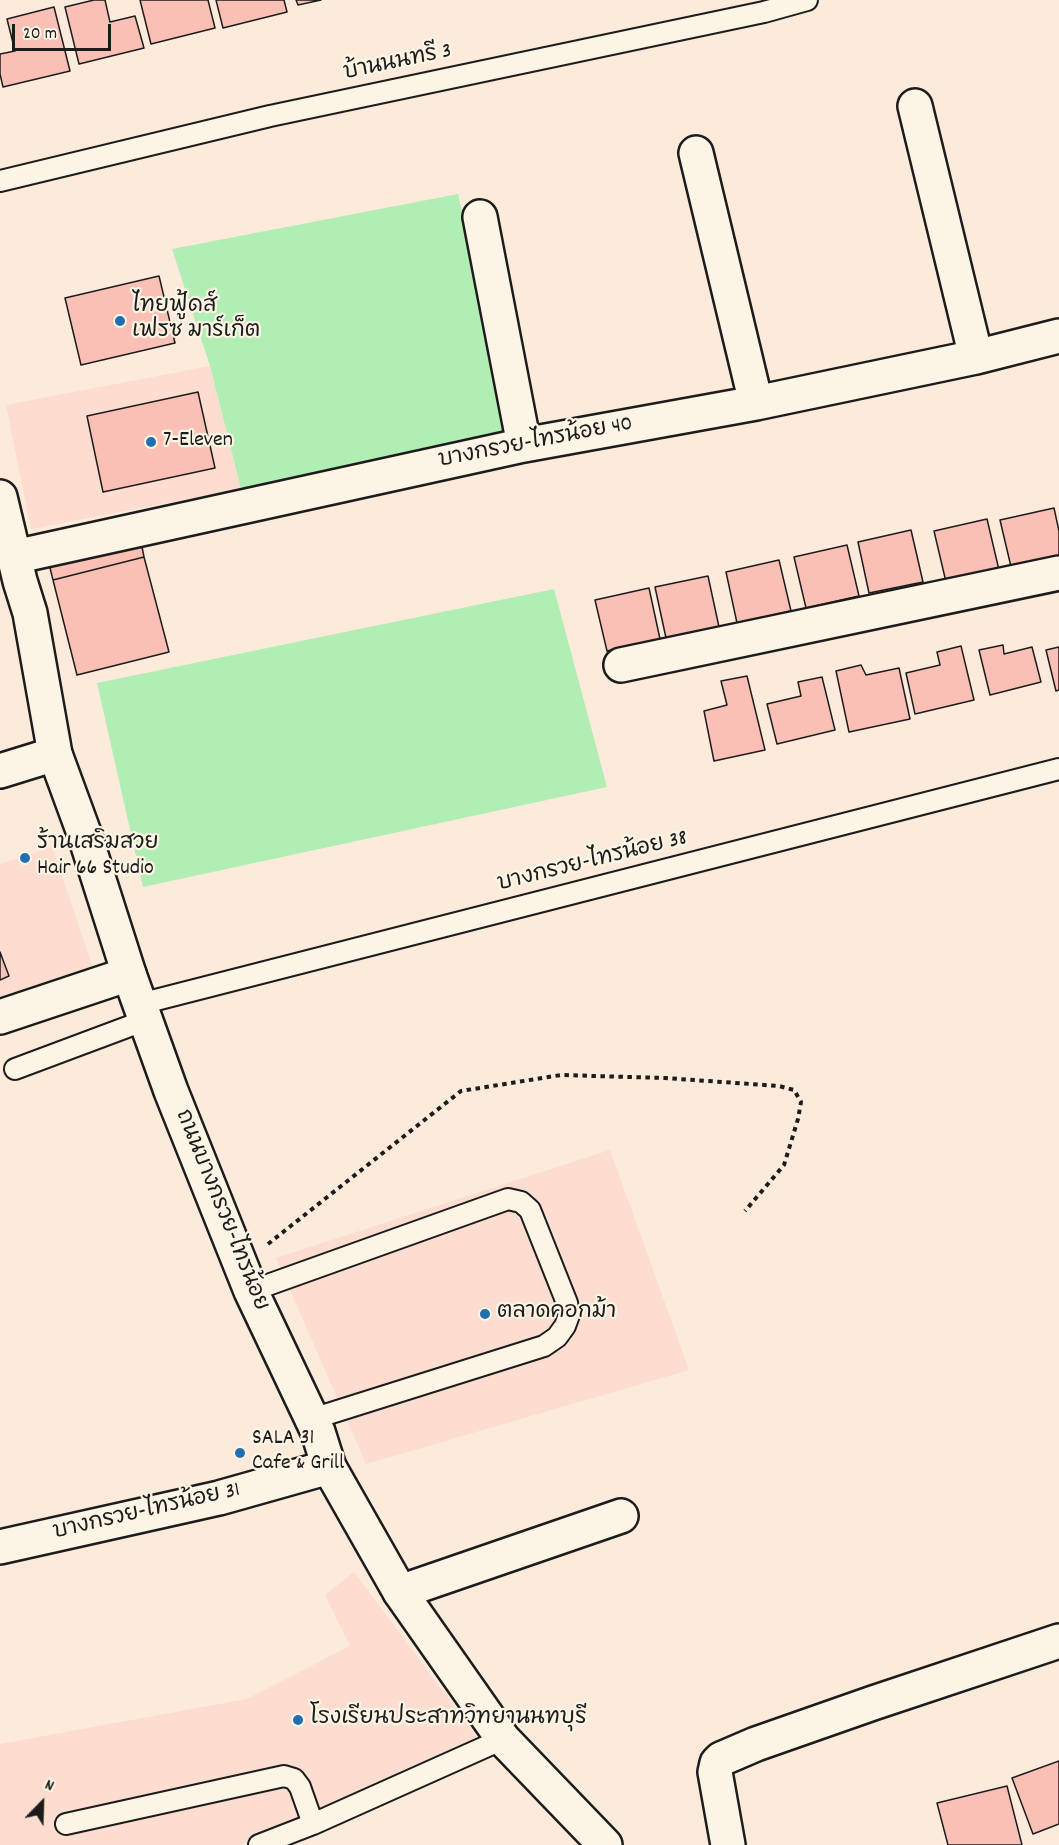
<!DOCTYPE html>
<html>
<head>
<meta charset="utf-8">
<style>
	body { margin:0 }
	#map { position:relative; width:1059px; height:1845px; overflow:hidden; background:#fceadb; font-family:Dekko,sans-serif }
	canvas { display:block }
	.north { position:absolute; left:12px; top:1773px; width:60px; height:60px; -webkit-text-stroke:4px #fcf5e5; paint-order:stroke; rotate:23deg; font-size:16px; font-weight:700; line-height:24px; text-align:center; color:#1c1c1c }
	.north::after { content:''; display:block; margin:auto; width:21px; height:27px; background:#1c1c1c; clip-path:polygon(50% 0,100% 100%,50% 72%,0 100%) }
	.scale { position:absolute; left:12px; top:24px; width:99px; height:27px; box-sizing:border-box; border:3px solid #1c1c1c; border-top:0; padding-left:8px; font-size:18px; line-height:21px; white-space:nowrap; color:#1c1c1c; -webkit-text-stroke:4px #fcf5e5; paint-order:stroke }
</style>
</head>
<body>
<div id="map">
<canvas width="1059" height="1845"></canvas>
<div class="north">N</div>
<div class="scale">20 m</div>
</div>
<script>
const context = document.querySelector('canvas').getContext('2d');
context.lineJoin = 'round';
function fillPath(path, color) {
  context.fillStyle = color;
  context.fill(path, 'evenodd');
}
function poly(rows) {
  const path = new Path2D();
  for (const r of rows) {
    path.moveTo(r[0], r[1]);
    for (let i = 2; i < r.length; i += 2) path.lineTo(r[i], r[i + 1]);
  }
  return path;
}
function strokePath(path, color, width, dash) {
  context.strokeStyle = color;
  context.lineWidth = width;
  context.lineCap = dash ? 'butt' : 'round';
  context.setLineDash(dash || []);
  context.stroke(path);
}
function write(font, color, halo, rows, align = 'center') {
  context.font = font + ' Dekko,"Playpen Sans Thai",sans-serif';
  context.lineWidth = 4.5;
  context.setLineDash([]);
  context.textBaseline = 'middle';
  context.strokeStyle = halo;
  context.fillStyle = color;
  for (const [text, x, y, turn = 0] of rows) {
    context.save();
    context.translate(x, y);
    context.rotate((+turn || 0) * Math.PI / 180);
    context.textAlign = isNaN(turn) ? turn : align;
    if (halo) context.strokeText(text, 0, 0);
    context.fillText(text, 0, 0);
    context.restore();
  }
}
fillPath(poly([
	[210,366,241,489,31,529,6,405],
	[52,847,95,974,0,1005,0,864],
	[610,1150,689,1370,366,1464,276,1258],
	[354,1572,480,1741,363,1797,240,1845,0,1845,0,1744,247,1699,350,1646,325,1595]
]), '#fcddd0');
fillPath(poly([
	[458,194,510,431,241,489,210,366,172,249],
	[554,589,607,787,143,887,97,683]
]), '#b1eeb4');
const building = poly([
	[94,0,105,0,110,22,135,16,144,48,79,64,65,7,94,0],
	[140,0,208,0,215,28,151,44,140,0],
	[216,0,284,0,287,12,223,28,216,0],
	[296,0,321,0,298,5,296,0],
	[54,7,70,71,3,87,0,74,0,54,15,51,7,19,54,7],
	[159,276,175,343,81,365,65,298,159,276],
	[198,392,215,468,103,492,87,416,198,392],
	[1054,508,1059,531,1059,561,1012,571,1000,520,1054,508],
	[987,519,999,570,946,582,934,531,987,519],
	[911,530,923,582,869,593,858,542,911,530],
	[141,542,144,557,53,580,49,564,141,542],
	[847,545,859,596,806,608,794,557,847,545],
	[144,557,169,652,77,675,53,580,144,557],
	[779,560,791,611,737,623,726,572,779,560],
	[708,576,719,627,666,638,655,587,708,576],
	[649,588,660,639,607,651,595,600,649,588],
	[1003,645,1004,654,1032,647,1041,682,990,695,979,650,1003,645],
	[961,646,974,700,915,714,906,673,940,665,937,652,961,646],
	[1059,647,1059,690,1056,691,1046,650,1059,647],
	[861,665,866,675,899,668,910,719,849,732,836,671,861,665],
	[747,676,765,750,714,761,704,711,727,705,721,681,747,676],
	[822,677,835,730,777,744,767,704,801,696,798,682,822,677],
	[0,952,9,976,0,980,0,952],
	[1059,1761,1059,1824,1033,1834,1012,1778,1059,1761],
	[1007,1786,1022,1845,948,1845,937,1803,1007,1786]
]);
fillPath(building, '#fbc0b5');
strokePath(building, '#1c1c1c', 1.5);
const service = poly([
	[0,181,270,116,764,12,807,0],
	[140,1004,1059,769],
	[15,1069,146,1020],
	[251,1291,508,1199,521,1202,530,1210,567,1303,569,1315,565,1326,557,1337,544,1346,312,1419],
	[66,1824,284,1776,294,1779,300,1787,313,1824],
	[259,1845,313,1824,503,1739]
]);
const minor = poly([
	[915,106,976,357],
	[696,153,756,403],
	[480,217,524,445],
	[14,557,524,445,756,403,976,357,1059,336],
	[621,665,1059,573],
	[0,771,55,754],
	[0,1017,129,974],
	[0,1547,219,1498,329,1467],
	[400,1592,621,1516],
	[728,1845,715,1772,717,1763,721,1759,756,1744,873,1703,1059,1641]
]);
const secondary = poly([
	[0,497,20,581,30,613,55,754,84,833,129,974,171,1091,251,1291,318,1432,329,1467,400,1592,503,1739,605,1845]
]);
strokePath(service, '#1c1c1c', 24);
strokePath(minor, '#1c1c1c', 38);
strokePath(secondary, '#1c1c1c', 38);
strokePath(poly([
	[268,1244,461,1091,561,1075,665,1078,779,1086,794,1090,801,1102,798,1119,784,1165,745,1211]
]), '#1c1c1c', 4, [4.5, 4.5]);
strokePath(service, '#fcf5e5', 20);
strokePath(minor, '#fcf5e5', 33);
strokePath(secondary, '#fcf5e5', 33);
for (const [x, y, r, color] of [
	[120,321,6,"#1f6fb2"],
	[151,442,6,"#1f6fb2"],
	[25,858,6,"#1f6fb2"],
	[485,1314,6,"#1f6fb2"],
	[240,1453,6,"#1f6fb2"],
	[298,1720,6,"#1f6fb2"]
]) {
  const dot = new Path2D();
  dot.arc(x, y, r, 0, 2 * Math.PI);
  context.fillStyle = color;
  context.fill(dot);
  strokePath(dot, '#fcf5e5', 2);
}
write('22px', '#1c1c1c', '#fcf5e5', [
	["บ้านนนทรี 3",398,64,-12],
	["บางกรวย-ไทรน้อย 40",536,444,-11],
	["บางกรวย-ไทรน้อย 38",593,863,-14],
	["ถนนบางกรวย-ไทรน้อย",220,1211,68],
	["บางกรวย-ไทรน้อย 31",147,1513,-13]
]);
write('22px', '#1c1c1c', '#fcf5e5', [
	["ไทยฟู้ดส์",132,308],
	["เฟรซ มาร์เก็ต",132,333],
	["7-Eleven",163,442],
	["ร้านเสริมสวย",37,845],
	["Hair 66 Studio",37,870],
	["ตลาดคอกม้า",497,1314],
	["SALA 31",252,1440],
	["Cafe & Grill",252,1465],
	["โรงเรียนประสาทวิทยานนทบุรี",310,1720]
], 'left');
</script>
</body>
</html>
